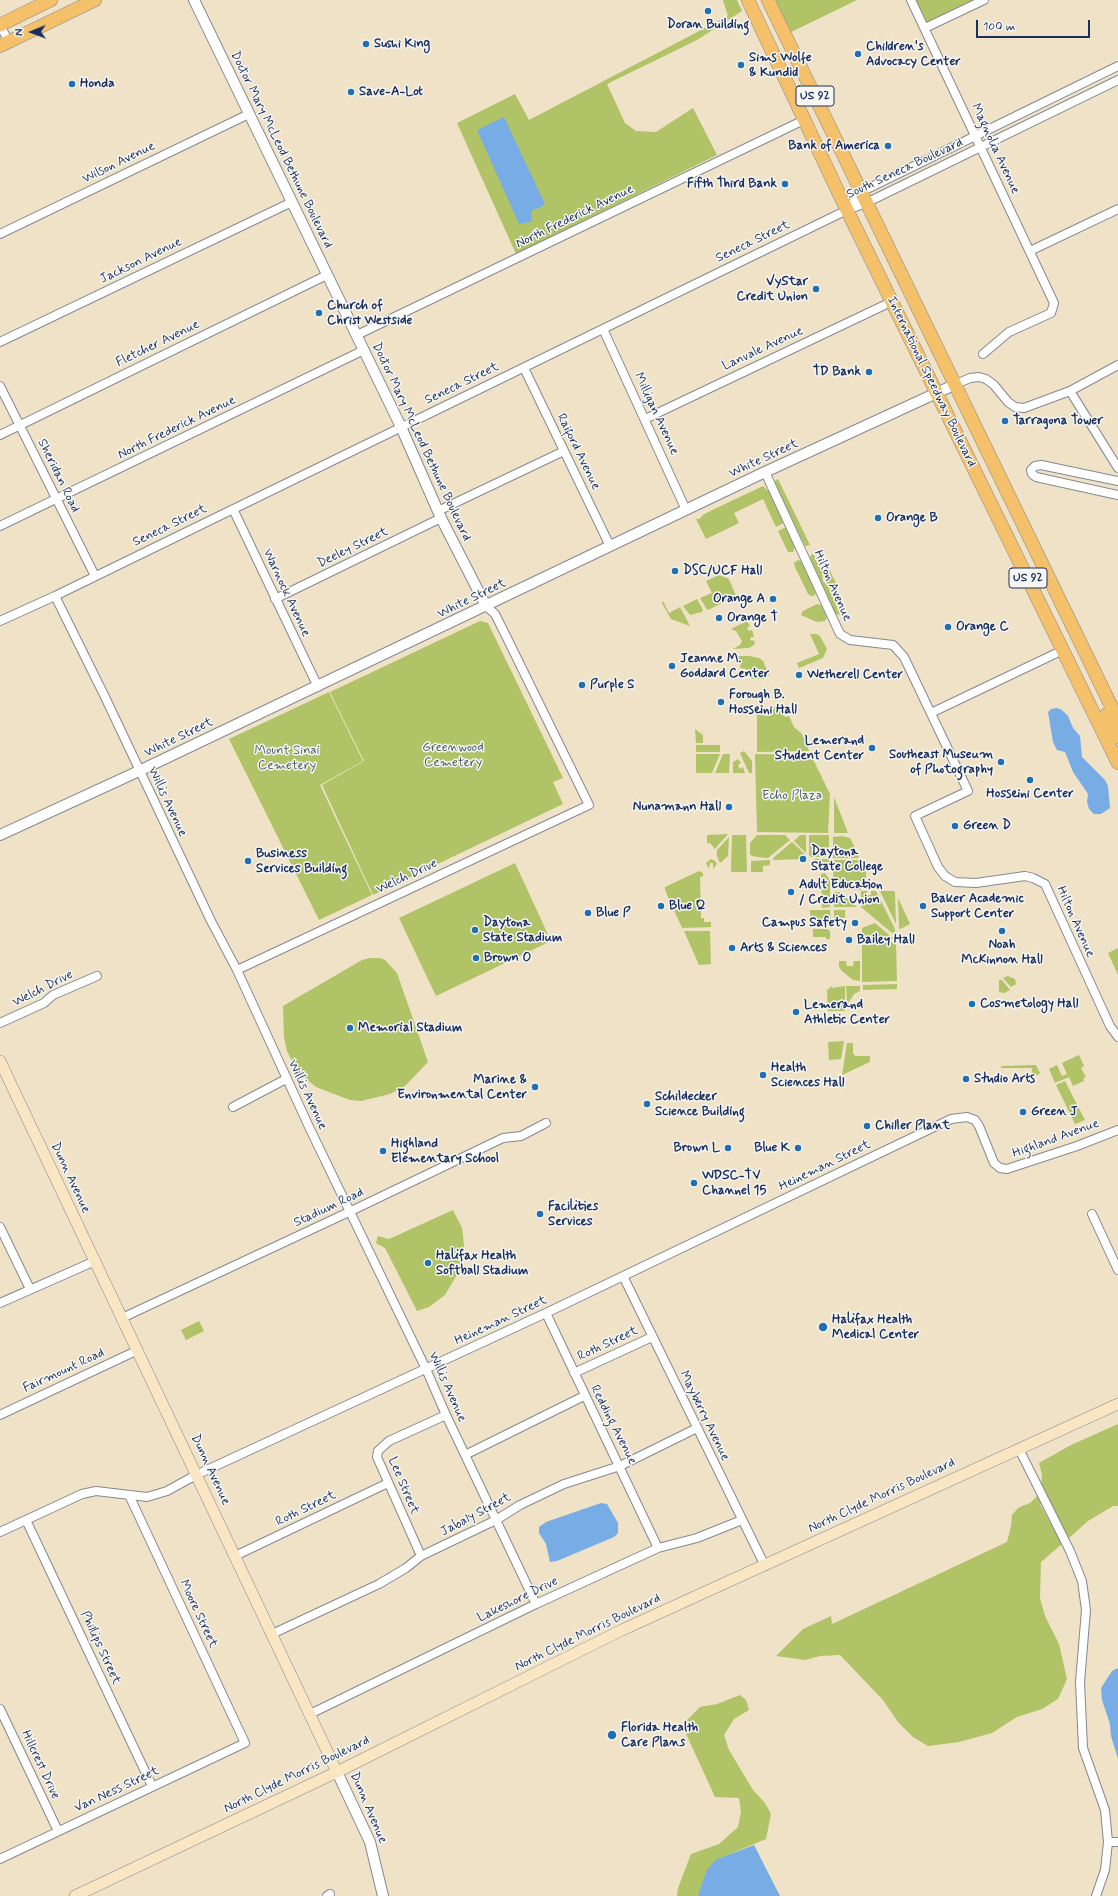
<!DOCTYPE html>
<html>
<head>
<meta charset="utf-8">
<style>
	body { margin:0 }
	#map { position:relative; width:1118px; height:1896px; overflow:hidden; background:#efe2c7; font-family:Mynerve,sans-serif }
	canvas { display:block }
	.north { position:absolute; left:12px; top:12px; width:40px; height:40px; -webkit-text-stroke:3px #f6f6f2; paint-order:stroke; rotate:269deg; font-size:11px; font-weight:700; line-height:16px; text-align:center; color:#1b2f5e }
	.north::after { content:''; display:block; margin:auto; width:14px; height:18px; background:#1b2f5e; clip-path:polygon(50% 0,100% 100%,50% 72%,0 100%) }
	.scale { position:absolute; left:976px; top:20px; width:114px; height:18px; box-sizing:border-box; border:2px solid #1b2f5e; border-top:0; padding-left:5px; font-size:12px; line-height:14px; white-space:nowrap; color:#1b2f5e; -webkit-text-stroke:3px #f6f6f2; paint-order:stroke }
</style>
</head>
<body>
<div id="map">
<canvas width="1118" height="1896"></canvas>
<div class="north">N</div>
<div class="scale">100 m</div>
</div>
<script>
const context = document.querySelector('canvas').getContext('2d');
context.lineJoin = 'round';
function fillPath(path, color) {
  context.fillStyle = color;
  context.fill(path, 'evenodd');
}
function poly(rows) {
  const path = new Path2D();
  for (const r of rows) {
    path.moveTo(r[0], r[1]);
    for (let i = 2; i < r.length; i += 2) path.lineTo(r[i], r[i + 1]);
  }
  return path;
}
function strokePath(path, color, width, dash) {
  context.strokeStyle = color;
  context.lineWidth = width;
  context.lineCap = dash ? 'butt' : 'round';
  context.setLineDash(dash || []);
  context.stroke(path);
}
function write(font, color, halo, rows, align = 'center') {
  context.font = font + ' Mynerve,sans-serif';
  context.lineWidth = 3;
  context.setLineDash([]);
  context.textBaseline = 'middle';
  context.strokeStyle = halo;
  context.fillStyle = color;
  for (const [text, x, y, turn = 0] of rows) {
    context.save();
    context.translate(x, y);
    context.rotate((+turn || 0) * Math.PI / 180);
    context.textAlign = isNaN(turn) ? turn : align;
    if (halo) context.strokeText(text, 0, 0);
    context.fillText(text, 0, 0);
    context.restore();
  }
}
fillPath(poly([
	[723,0,737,0,742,11,697,40,607,84,625,123,636,131,656,132,693,108,717,155,516,254,457,123,515,94,529,120,728,16],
	[768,0,857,0,785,35],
	[911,0,984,0,925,28],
	[778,479,810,545,805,546,777,488,775,481],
	[763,486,767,490,768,490,784,523,776,527,763,499,734,513,739,523,706,539,696,519,699,519,704,514],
	[786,527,795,546,793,552,788,552,778,531],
	[813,553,822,572,823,581,829,588,840,615,835,614,810,557],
	[798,560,803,562,816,593,814,596,811,596,808,594,795,567,794,563],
	[829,569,836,583,831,587,827,583,824,575,824,572],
	[719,575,729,579,736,596,708,610,706,608,700,598,712,593,706,581],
	[697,599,703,610,702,612,690,615,683,606],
	[663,601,669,613,680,607,690,626,671,619,662,603],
	[817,604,821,605,827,617,825,621,817,622,801,615,803,611],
	[480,621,488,623,563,778,553,782,563,804,373,895,322,785,364,761,330,692],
	[747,621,750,626,747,628,749,631,752,630,753,633,754,637,751,637,750,640,755,641,754,645,749,648,733,649,740,645,742,641,736,631,731,629],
	[810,634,816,634,820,636,827,649,823,658,799,668,797,663,819,654],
	[738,656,749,656,759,658,763,661,769,675,764,679,751,679,746,669,740,668,741,660,736,658],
	[329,692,363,761,320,785,372,895,319,920,229,739],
	[783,703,784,707,781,710,785,717,789,716,794,727,802,734,809,751,757,752,757,714,766,716,772,713,774,707],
	[695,729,703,735,703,743,696,743],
	[696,745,720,745,720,752,696,752],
	[744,751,752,761,752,773,749,773,740,753],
	[696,754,720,754,712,773,696,773],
	[723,754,730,754,729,773,715,773],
	[755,754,811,755,830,794,828,833,757,832],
	[738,759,741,763,738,765,740,769,743,767,745,773,733,773,733,762],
	[834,797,848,833,834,833],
	[728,834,715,849,710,843,707,843,707,835],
	[732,835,746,835,747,872,731,872],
	[757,835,785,835,790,840,768,858,756,857,750,855,750,843],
	[800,835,806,835,806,853,794,841],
	[809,835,829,835,829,857,811,857,809,855],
	[842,836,850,838,859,856,858,858,833,858,833,837],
	[729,837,728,856,720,863,717,856,717,850],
	[792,842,806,855,806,859,773,860,773,858],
	[711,859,715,861,717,864,713,869,713,863,710,863,709,869,706,863],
	[814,859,830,859,830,871,825,871],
	[770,860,770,865,763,866,763,872,751,872,751,861],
	[834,860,861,860,866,871,866,885,861,887,861,890,840,889,833,882],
	[515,863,551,941,436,996,399,918],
	[699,871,703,873,703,876,700,877,701,918,704,918,704,922,711,922,711,927,682,928,665,890,665,887],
	[825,873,830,880,830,907,822,908,821,874],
	[861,891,867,891,867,895,871,895,871,891,876,891,895,929,895,932,892,933,861,907],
	[880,891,894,891,895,893,896,924],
	[834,892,839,892,857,907,834,907],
	[898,898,910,924,900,929,899,928],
	[810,910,830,910,831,923,828,925,811,926],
	[834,910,845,910,845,918,834,919],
	[875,923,894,939,870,939,870,937,862,937,862,928],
	[813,929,827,929,830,931,830,939,826,939,826,937,813,937],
	[684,931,710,931,711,964,699,965],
	[896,942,897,981,862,982,862,945,870,945,870,943],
	[1118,948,1118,975,1108,953],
	[370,958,380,958,385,960,397,973,428,1062,404,1087,390,1094,361,1101,350,1100,316,1087,305,1078,294,1065,287,1051,284,1037,283,1006,362,960],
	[839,961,846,961,847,966,853,966,854,961,860,961,860,981,853,980,842,971,839,967],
	[1008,976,1015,979,1016,984,1011,987,1003,978],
	[999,980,1002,980,1010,990,1004,993,999,992],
	[897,984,897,989,863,990,863,985],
	[832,986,832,988,845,986,845,1011,828,1011,827,990],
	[846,986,860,986,860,991,854,994,849,1002,847,1002],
	[844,1041,841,1059,829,1060,828,1042],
	[847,1043,853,1043,853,1053,855,1056,870,1056,870,1062,842,1075],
	[1079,1055,1084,1066,1081,1068,1086,1077,1083,1078,1084,1081,1073,1086,1069,1077,1055,1083,1049,1069,1057,1065,1062,1076,1067,1074,1062,1063],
	[1036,1065,1040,1073,1038,1075,1032,1075,1032,1068,1001,1068,1001,1066],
	[1065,1081,1085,1120,1075,1124,1056,1085],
	[453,1210,462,1228,463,1236,464,1247,461,1268,445,1295,429,1307,417,1311,385,1248,376,1243,378,1236,389,1239],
	[199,1321,204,1331,186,1340,181,1330],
	[1118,1424,1118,1506,1113,1506,1088,1521,1069,1538,1048,1501,1040,1504,1062,1544,1041,1562,1040,1598,1045,1616,1059,1644,1067,1679,1058,1699,1042,1709,1017,1717,992,1733,959,1742,928,1746,913,1737,898,1722,883,1700,840,1655,820,1656,805,1660,776,1656,803,1629,831,1616,832,1624,1007,1542,1011,1526,1012,1515,1018,1508,1030,1503,1037,1496,1041,1489,1042,1475,1039,1463,1071,1445],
	[740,1695,746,1700,749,1710,734,1719,724,1735,729,1750,753,1790,765,1803,771,1814,766,1839,730,1854,698,1896,677,1896,678,1888,691,1854,719,1844,738,1827,741,1812,739,1798,715,1797,682,1725,700,1707,717,1704]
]), '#b0c367');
fillPath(poly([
	[504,117,545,204,539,208,532,210,531,222,519,224,477,130],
	[1057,708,1062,710,1068,716,1073,728,1080,736,1082,757,1105,780,1108,786,1110,808,1101,814,1094,814,1089,809,1087,802,1088,794,1073,772,1065,752,1057,750,1053,742,1048,712,1051,709],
	[601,1503,607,1504,618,1523,618,1533,614,1537,557,1561,550,1562,546,1544,539,1533,539,1527,546,1522],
	[1118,1668,1118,1759,1111,1736,1110,1724,1102,1700,1101,1688,1112,1671],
	[754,1845,780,1896,698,1896,706,1872,715,1860]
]), '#77ace5');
const minor = poly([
	[911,0,1054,303,1051,313,1009,332,983,354],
	[0,25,9,42],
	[925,28,984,0],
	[848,209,861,192,1118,66],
	[0,234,249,114],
	[1030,251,1118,209],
	[603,329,686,510],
	[357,335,804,120],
	[0,342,292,202],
	[524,368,610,546],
	[954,385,970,378,979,377,986,379,994,385,1008,402,1015,407,1024,408,1070,391,1118,365],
	[0,386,95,576],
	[1070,391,1118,468],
	[645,419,891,302],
	[0,435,327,275],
	[765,472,840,634,850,640,893,645,904,657,968,791,915,816,938,867,945,876,955,882,976,883,1025,876,1033,878,1045,884,1110,1026,1118,1037],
	[1118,481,1041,465,1035,466,1031,470,1032,474,1036,477,1118,495],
	[233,509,318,687],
	[438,511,564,451],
	[0,526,364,350],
	[55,596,105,697,211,921,237,970,310,1129,426,1369,446,1415,536,1604],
	[275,599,441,518],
	[0,621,55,596,847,210,866,203,1118,80],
	[931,713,1063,650],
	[237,970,589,805,506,636,495,614,486,606],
	[0,1023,44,1003,53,995,97,976],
	[233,1107,286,1079],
	[1092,1214,1118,1270],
	[0,1227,30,1289],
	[623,1276,765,1566],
	[0,1303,95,1261],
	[546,1313,658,1548],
	[122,1318,349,1212,503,1138,521,1136,546,1123],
	[574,1373,652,1337],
	[0,1415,138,1350],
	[1019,1449,1070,1551,1082,1581,1086,1610,1080,1682,1083,1748,1105,1810,1108,1842],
	[465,1455,584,1396],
	[26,1520,152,1786],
	[0,1532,82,1494,96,1491,147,1497,167,1491,196,1475,546,1313,951,1119,967,1117,975,1120,979,1126,994,1163,1000,1168,1007,1169,1077,1146,1118,1130],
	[235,1556,388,1483],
	[421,1556,377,1457,378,1451,389,1441,446,1415],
	[272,1634,379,1584,406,1568,421,1556,496,1520,520,1505,564,1484,620,1466,697,1428],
	[0,1709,58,1831],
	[310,1714,536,1604,658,1548,697,1538,742,1520],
	[0,1859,245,1743,129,1495],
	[327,1896,330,1894],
	[1096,1896,1105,1870,1108,1842,1118,1842]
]);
const tertiary = poly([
	[194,0,401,427,441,518,486,606],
	[0,835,139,771,765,472,954,385],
	[337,1772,370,1842,383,1896]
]);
const secondary = poly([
	[0,1061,337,1772],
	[75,1896,337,1772,622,1630,1118,1404]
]);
const primary = poly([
	[748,0,842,200,1118,763],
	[768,0,1118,720],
	[0,25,51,0],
	[0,46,95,0],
	[1107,714,1118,737]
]);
strokePath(minor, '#858892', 10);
strokePath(tertiary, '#858892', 12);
strokePath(secondary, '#858892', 12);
strokePath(primary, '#858892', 14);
strokePath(minor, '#fff', 8);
strokePath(tertiary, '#fff', 10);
strokePath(secondary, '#fbe6c3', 11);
strokePath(primary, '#f4c16a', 13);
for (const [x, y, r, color] of [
	[708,11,4,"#1f6fb2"],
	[366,44,4,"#1f6fb2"],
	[858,54,4,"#1f6fb2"],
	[741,65,4,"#1f6fb2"],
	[72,84,4,"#1f6fb2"],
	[351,92,4,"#1f6fb2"],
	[888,146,4,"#1f6fb2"],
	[785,184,4,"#1f6fb2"],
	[816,289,4,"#1f6fb2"],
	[319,313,4,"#1f6fb2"],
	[869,372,4,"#1f6fb2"],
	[1005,421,4,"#1f6fb2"],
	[878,518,4,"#1f6fb2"],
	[675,571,4,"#1f6fb2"],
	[773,599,4,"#1f6fb2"],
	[719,618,4,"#1f6fb2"],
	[948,627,4,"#1f6fb2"],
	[672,666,4,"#1f6fb2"],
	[799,675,4,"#1f6fb2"],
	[582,685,4,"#1f6fb2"],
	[721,702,4,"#1f6fb2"],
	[872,748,4,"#1f6fb2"],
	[1001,762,4,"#1f6fb2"],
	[1030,780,4,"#1f6fb2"],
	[729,807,4,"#1f6fb2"],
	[955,826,4,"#1f6fb2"],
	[803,859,4,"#1f6fb2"],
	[248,861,4,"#1f6fb2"],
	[791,892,4,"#1f6fb2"],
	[661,906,4,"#1f6fb2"],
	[923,906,4,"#1f6fb2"],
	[588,913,4,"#1f6fb2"],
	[855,923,4,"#1f6fb2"],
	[475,930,4,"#1f6fb2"],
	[1002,931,4,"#1f6fb2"],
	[849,940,4,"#1f6fb2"],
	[732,948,4,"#1f6fb2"],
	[476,958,4,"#1f6fb2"],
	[972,1004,4,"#1f6fb2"],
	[796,1012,4,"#1f6fb2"],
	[350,1028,4,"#1f6fb2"],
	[763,1075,4,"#1f6fb2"],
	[966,1079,4,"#1f6fb2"],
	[535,1087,4,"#1f6fb2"],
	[647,1104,4,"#1f6fb2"],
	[1023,1112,4,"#1f6fb2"],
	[867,1126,4,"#1f6fb2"],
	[728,1148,4,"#1f6fb2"],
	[798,1148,4,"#1f6fb2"],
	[383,1151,4,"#1f6fb2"],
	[694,1183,4,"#1f6fb2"],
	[540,1214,4,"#1f6fb2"],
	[428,1263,4,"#1f6fb2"],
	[823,1327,5,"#1f6fb2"],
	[612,1735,5,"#1f6fb2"]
]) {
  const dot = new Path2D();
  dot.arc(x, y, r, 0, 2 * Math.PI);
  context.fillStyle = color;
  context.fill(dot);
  strokePath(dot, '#f6f6f2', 1.5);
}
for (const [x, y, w] of [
	[815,96,38],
	[1028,578,38]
]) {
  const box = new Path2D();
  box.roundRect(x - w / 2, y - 10, w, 20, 3);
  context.fillStyle = '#f6f6f2';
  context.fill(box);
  strokePath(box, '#1b2f5e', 1);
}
write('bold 12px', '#1b2f5e', null, [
	["US 92",815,96],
	["US 92",1028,578]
]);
write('bold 13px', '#1b2f5e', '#f6f6f2', [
	["Doran Building",708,25,"center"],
	["Sushi King",374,44],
	["Children's",866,47],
	["Advocacy Center",866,62],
	["Sims Wolfe",749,58],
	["& Kundid",749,73],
	["Honda",80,84],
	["Save-A-Lot",359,92],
	["Bank of America",880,146,"right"],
	["Fifth Third Bank",777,184,"right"],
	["VyStar",808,282,"right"],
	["Credit Union",808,297,"right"],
	["Church of",327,306],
	["Christ Westside",327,321],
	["TD Bank",861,372,"right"],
	["Tarragona Tower",1013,421],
	["Orange B",886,518],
	["DSC/UCF Hall",683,571],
	["Orange A",765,599,"right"],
	["Orange T",727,618],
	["Orange C",956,627],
	["Jeanne M.",680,659],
	["Goddard Center",680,674],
	["Wetherell Center",807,675],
	["Purple S",590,685],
	["Forough B.",729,695],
	["Hosseini Hall",729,710],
	["Lemerand",864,741,"right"],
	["Student Center",864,756,"right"],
	["Southeast Museum",993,755,"right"],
	["of Photography",993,770,"right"],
	["Hosseini Center",1030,794,"center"],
	["Nunamann Hall",721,807,"right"],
	["Green D",963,826],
	["Daytona",811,852],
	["State College",811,867],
	["Business",256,854],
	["Services Building",256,869],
	["Adult Education",799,885],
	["/ Credit Union",799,900],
	["Baker Academic",931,899],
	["Support Center",931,914],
	["Blue Q",669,906],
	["Blue P",596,913],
	["Daytona",483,923],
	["State Stadium",483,938],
	["Campus Safety",847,923,"right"],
	["Bailey Hall",857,940],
	["Noah",1002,945,"center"],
	["McKinnon Hall",1002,960,"center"],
	["Arts & Sciences",740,948],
	["Brown O",484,958],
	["Cosmetology Hall",980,1004],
	["Lemerand",804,1005],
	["Athletic Center",804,1020],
	["Memorial Stadium",358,1028],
	["Health",771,1068],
	["Sciences Hall",771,1083],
	["Studio Arts",974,1079],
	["Marine &",527,1080,"right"],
	["Environmental Center",527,1095,"right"],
	["Schildecker",655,1097],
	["Science Building",655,1112],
	["Green J",1031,1112],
	["Chiller Plant",875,1126],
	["Highland",391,1144],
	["Elementary School",391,1159],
	["Brown L",720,1148,"right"],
	["Blue K",790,1148,"right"],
	["WDSC-TV",702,1176],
	["Channel 15",702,1191],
	["Facilities",548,1207],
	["Services",548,1222],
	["Halifax Health",436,1256],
	["Softball Stadium",436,1271],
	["Halifax Health",832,1320],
	["Medical Center",832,1335],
	["Florida Health",621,1728],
	["Care Plans",621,1743]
], 'left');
write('13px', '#1b2f5e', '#f6f6f2', [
	["Magnolia Avenue",995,149,65],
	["Doctor Mary McLeod Bethune Boulevard",281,150,64],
	["Wilson Avenue",119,163,-26],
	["South Seneca Boulevard",905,169,-25],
	["North Frederick Avenue",575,217,-26],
	["Seneca Street",753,242,-26],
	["Jackson Avenue",141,261,-26],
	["Fletcher Avenue",158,344,-26],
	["Lanvale Avenue",763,349,-25],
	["International Speedway Boulevard",931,382,64],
	["Seneca Street",462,384,-26],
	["Milligan Avenue",656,414,65],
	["North Frederick Avenue",177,428,-26],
	["Doctor Mary McLeod Bethune Boulevard",421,442,65],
	["Raiford Avenue",578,452,64],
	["White Street",764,459,-25],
	["Sheridan Road",58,476,64],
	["Seneca Street",170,526,-26],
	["Deeley Street",353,548,-26],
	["Hilton Avenue",832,586,66],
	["Warnock Avenue",286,593,65],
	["White Street",472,599,-26],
	["White Street",179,738,-26],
	["Willis Avenue",167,802,65],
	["Welch Drive",407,877,-25],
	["Hilton Avenue",1075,922,66],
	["Welch Drive",43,989,-27],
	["Willis Avenue",307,1095,65],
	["Highland Avenue",1056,1139,-20],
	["Heineman Street",825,1166,-26],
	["Dunn Avenue",70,1178,65],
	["Stadium Road",329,1208,-25],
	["Heineman Street",501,1321,-25],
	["Roth Street",608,1344,-25],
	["Fairmount Road",64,1371,-25],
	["Willis Avenue",447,1387,66],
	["Mayberry Avenue",704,1416,64],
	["Redding Avenue",613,1425,63],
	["Dunn Avenue",210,1470,65],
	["Lee Street",403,1486,67],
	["North Clyde Morris Boulevard",882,1496,-25],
	["Roth Street",306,1509,-26],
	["Jabaly Street",476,1515,-28],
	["Lakeshore Drive",518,1600,-26],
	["Moore Street",198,1614,65],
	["North Clyde Morris Boulevard",588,1633,-26],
	["Phillips Street",100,1648,65],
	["Hillcrest Drive",40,1765,65],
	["North Clyde Morris Boulevard",297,1775,-26],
	["Van Ness Street",117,1790,-25],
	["Dunn Avenue",368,1808,67]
]);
write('13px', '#485b61', '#f6f6f2', [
	["Greenwood",453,748],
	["Cemetery",453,763],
	["Mount Sinai",287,751],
	["Cemetery",287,766],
	["Echo Plaza",792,796]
]);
</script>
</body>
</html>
